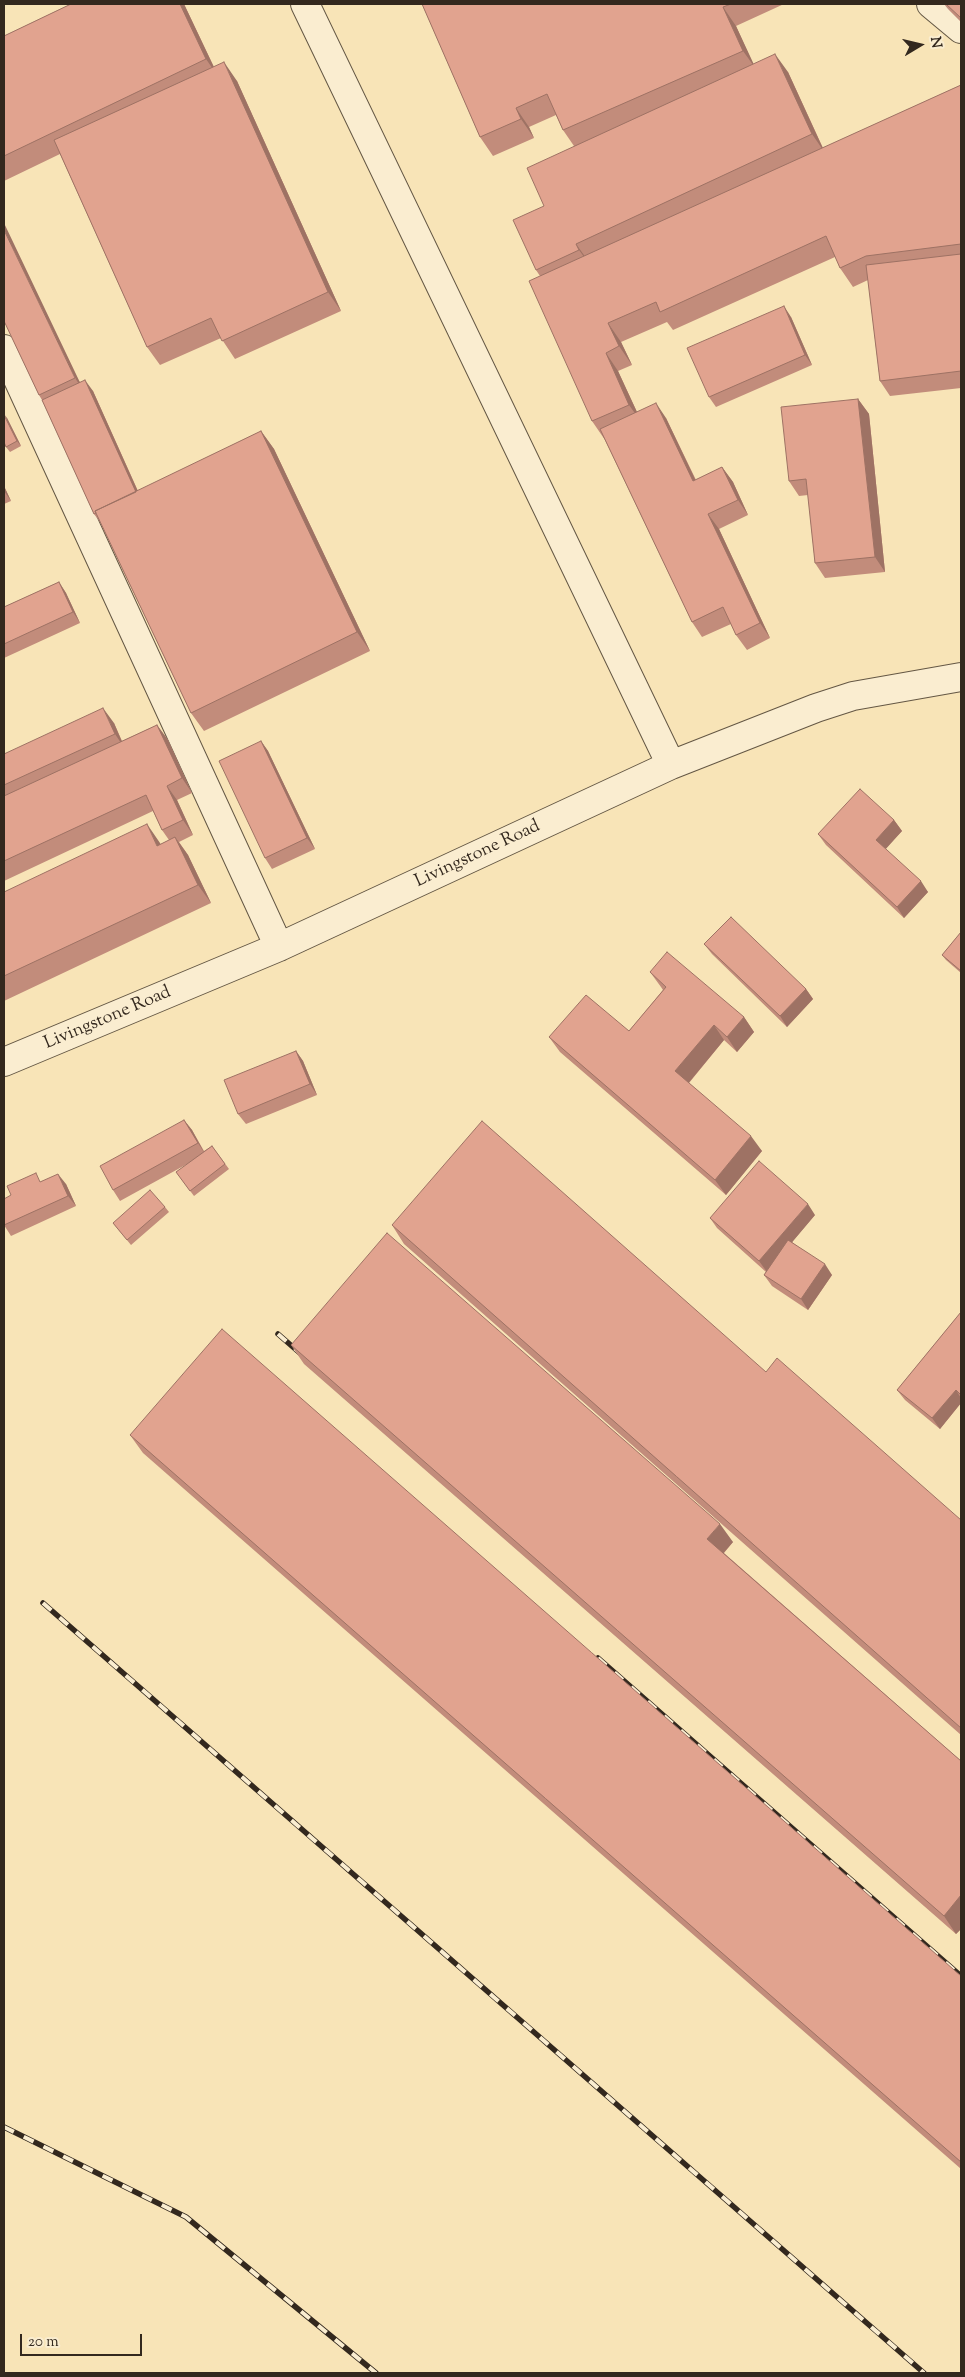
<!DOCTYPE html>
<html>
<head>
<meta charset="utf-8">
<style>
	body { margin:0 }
	#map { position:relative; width:965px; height:2377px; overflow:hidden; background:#f8e4b7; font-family:"Sorts Mill Goudy",serif }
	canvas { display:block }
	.frame { position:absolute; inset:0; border:5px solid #33281e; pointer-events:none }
	.north { position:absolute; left:895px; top:20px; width:50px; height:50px; -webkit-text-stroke:4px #faedd0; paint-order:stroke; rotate:81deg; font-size:14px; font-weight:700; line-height:20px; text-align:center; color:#33281e }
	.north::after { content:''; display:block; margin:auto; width:18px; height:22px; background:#33281e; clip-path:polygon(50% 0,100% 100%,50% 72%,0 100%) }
	.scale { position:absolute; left:20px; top:2334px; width:122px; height:22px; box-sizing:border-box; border:2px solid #33281e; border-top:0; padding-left:6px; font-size:15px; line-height:18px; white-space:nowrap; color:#33281e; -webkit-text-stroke:4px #faedd0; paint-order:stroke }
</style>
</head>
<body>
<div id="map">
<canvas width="965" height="2377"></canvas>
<div class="frame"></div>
<div class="north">N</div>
<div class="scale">20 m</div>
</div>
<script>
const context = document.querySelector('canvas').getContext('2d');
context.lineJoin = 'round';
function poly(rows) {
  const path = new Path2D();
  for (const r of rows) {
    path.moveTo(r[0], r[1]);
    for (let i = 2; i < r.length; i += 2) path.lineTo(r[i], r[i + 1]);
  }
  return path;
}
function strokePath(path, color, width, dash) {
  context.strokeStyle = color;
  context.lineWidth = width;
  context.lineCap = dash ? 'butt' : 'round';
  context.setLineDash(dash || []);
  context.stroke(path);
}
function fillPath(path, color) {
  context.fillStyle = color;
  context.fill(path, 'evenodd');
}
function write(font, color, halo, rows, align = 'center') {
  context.font = font + ' "Sorts Mill Goudy",serif';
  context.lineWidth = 4.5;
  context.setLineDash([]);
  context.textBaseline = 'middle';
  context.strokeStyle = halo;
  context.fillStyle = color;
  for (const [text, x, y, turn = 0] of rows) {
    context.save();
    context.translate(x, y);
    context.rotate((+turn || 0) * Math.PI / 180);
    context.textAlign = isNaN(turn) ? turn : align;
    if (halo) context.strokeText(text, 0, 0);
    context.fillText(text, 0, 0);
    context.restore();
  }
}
const street = poly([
	[305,4,671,765],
	[931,4,961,29],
	[4,349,279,947],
	[4,1062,279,947,671,765,816,708,853,696,961,677]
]);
strokePath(street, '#645744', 30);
strokePath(street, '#faedd0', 28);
const rail = poly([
	[278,1334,301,1354],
	[43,1603,924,2373],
	[598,1658,961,1976],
	[4,2127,186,2217,376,2373]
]);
strokePath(rail, '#33281e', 5.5);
strokePath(rail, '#faedd0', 4, [11]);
fillPath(poly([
	[71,4,184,4,214,67,237,81,341,311,235,359,221,338,160,365,147,347,60,154,4,181,4,36],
	[422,4,784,4,736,26,753,64,788,72,823,148,961,85,961,388,890,396,880,381,868,280,853,287,840,268,835,257,673,330,667,322,621,342,632,365,618,371,637,412,666,418,696,480,722,467,733,482,748,515,719,529,770,638,747,650,736,635,731,624,702,637,692,622,605,440,592,421,540,276,536,270,544,206,574,146,563,130,556,115,529,127,534,138,493,156,480,137],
	[944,4,961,4,961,22,948,9],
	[791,317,812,365,716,407,709,397],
	[4,321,80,382,93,391,138,491,261,431,274,449,370,651,204,731,191,713,100,522,94,514,42,400,39,395],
	[858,399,869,414,885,572,825,578,815,563,808,495,799,496,789,481],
	[7,418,21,446,10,452,6,447],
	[4,486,11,501,4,504],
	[59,582,66,593,80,623,4,658,4,607],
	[114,723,122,741,157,725,168,740,192,793,177,800,193,835,179,842,188,855,211,903,4,1001,4,892,161,844,169,840,162,830,153,811,4,881,4,754],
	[261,741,268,751,315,849,272,869,265,858],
	[894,820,902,831,885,849,928,892,904,918,826,845,818,834],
	[961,932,961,973,946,960,942,955],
	[704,944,806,989,813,999,787,1027,712,954],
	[650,972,744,1017,754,1032,737,1052,724,1040,689,1083,762,1151,726,1195,560,1052,549,1037,629,1031,663,990,661,987],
	[296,1051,303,1061,317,1095,246,1124,238,1114],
	[184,1120,192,1130,204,1151,212,1146,229,1169,194,1196,176,1172,189,1163,120,1201,113,1190],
	[42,1181,66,1184,76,1206,11,1236,4,1225],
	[165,1207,169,1212,131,1245,113,1223],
	[815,1215,792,1242,832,1275,808,1310,772,1286,764,1275,766,1272,717,1228,710,1218],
	[392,1225,961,1520,961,1735,404,1244],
	[961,1312,961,1403,940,1429,905,1400,897,1390],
	[291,1345,733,1542,724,1553,961,1761,961,1929,956,1934,304,1364],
	[130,1435,961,1976,961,2169,143,1453]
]), '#c28c7b');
fillPath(poly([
	[180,4,184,4,219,78,206,59],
	[723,7,736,26,756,69,743,51],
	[775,54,788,72,825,153,812,134],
	[224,62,237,81,341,311,328,292],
	[516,108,529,127,534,138,521,119],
	[4,223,85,393,75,378,4,230],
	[576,244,589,262,592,268,579,250],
	[784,306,791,317,812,365,805,355],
	[608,323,621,342,632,365,619,346],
	[606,353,618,371,642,423,629,405],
	[85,380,93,391,144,505,137,495],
	[858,399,869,414,885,572,875,557],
	[656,403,666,418,703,496,693,481],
	[4,414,7,418,21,446,17,441],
	[261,431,274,449,370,651,357,632],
	[722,467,733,482,748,515,738,500],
	[4,486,11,501,4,491],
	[708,514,719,529,770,638,760,623],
	[59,582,66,593,80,623,73,612],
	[103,708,114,723,125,749,115,734],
	[157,725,168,740,192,793,182,778],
	[261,741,268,751,315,849,307,838],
	[167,786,177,800,193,835,183,820],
	[894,820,902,831,884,851,876,840],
	[147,824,160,843,170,864,157,846],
	[175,837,188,855,211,903,198,885],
	[921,881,928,892,904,918,897,907],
	[806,989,813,999,787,1027,780,1016],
	[744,1017,754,1032,737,1052,727,1037],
	[714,1025,724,1040,686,1086,675,1071],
	[296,1051,303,1061,317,1095,310,1084],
	[184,1120,192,1130,205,1154,198,1143],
	[751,1136,762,1151,726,1195,715,1180],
	[58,1174,66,1184,76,1206,68,1196],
	[808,1204,815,1215,767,1272,759,1261],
	[825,1264,832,1275,808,1310,801,1299],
	[956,1390,961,1398,961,1403,940,1429,932,1418],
	[720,1524,733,1542,720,1557,707,1539],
	[961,1895,961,1929,956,1934,944,1916]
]), '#9e7264');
const building = poly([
	[71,4,180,4,206,59,4,156,4,36,71,4],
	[422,4,731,4,723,7,743,51,563,130,547,94,516,108,521,119,480,137,422,4],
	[946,4,961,4,961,18,946,4],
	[775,54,812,134,576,244,579,250,536,270,513,220,544,206,527,168,775,54],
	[224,62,328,292,222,341,211,318,147,347,54,140,224,62],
	[961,85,961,244,866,256,840,268,826,236,660,312,656,302,608,323,619,346,606,353,629,405,592,421,529,281,961,85],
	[4,230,75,378,39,395,4,321,4,230],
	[961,254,961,371,880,381,866,265,961,254],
	[784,306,805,355,709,397,687,348,784,306],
	[85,380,136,492,95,511,96,513,94,514,42,400,85,380],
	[858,399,875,557,815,563,806,479,789,481,781,407,858,399],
	[656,403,693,481,722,467,738,500,708,514,760,623,736,635,723,607,692,622,600,429,656,403],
	[4,415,17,441,6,447,4,442,4,415],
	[261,431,357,632,191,713,95,511,261,431],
	[59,582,73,612,4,644,4,607,59,582],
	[103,708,115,734,4,785,4,754,103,708],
	[157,725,182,778,167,786,183,820,162,830,146,795,4,861,4,796,157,725],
	[261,741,307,838,265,858,219,761,261,741],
	[860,789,894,820,876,840,921,881,897,907,818,834,860,789],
	[147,824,157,846,175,837,198,885,4,976,4,892,147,824],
	[731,917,806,989,780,1016,704,944,731,917],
	[961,932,961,971,942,955,961,932],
	[667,952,744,1017,727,1037,714,1025,675,1071,751,1136,715,1180,549,1037,586,995,629,1031,666,987,650,972,667,952],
	[296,1051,310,1084,238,1114,224,1080,296,1051],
	[184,1120,198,1143,113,1190,100,1166,184,1120],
	[482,1121,766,1372,777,1358,961,1520,961,1728,392,1225,482,1121],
	[212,1146,225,1164,190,1191,176,1172,212,1146],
	[759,1161,808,1204,759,1261,710,1218,759,1161],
	[36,1173,40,1182,58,1174,68,1196,4,1225,4,1199,11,1195,7,1186,36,1173],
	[150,1190,165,1207,127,1240,113,1223,150,1190],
	[387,1233,720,1524,707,1539,961,1761,961,1895,944,1916,291,1345,387,1233],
	[788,1240,825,1264,801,1299,764,1275,788,1240],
	[961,1312,961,1395,956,1390,932,1418,897,1390,961,1312],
	[222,1329,961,1976,961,2162,130,1435,222,1329]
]);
fillPath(building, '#e1a38f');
strokePath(building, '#9e7264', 1);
write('18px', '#33281e', '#faedd0', [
	["Livingstone Road",478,855,-25],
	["Livingstone Road",108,1019,-23]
]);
</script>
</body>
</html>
